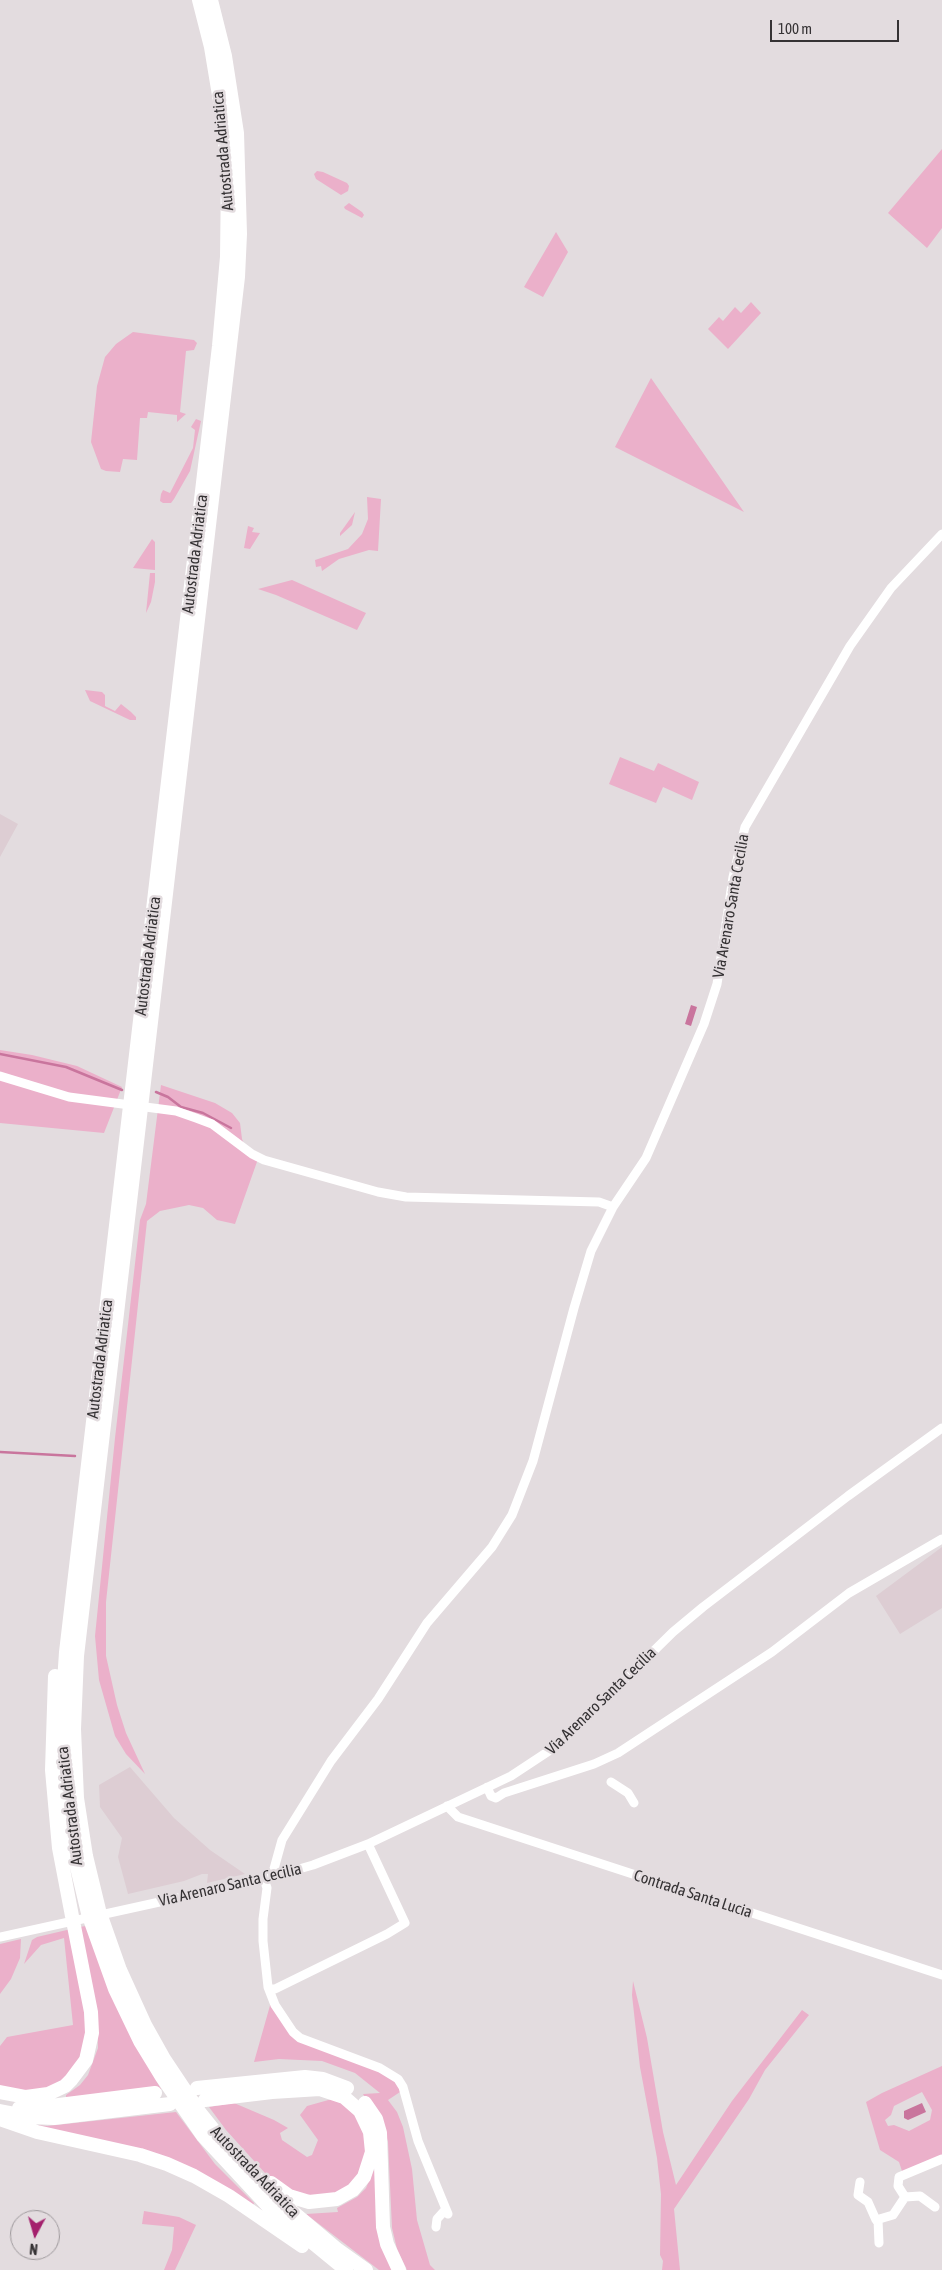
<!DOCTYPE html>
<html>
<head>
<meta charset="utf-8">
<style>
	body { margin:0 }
	#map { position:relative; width:942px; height:2270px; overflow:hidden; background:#e3dcdf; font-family:"Asap Condensed",sans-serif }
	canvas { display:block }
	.north { position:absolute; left:10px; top:2210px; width:50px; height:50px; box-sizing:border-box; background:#e3dcdf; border:1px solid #9d989b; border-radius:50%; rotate:186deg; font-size:14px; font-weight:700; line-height:20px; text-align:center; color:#353234 }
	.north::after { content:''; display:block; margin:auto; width:18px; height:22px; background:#a4206d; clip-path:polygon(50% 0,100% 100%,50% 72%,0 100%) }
	.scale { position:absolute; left:770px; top:20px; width:129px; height:22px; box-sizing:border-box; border:2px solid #353234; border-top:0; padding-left:6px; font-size:15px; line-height:18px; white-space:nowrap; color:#353234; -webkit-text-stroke:4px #e3dcdf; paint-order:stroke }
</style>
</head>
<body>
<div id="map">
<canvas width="942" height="2270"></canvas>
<div class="north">N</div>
<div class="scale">100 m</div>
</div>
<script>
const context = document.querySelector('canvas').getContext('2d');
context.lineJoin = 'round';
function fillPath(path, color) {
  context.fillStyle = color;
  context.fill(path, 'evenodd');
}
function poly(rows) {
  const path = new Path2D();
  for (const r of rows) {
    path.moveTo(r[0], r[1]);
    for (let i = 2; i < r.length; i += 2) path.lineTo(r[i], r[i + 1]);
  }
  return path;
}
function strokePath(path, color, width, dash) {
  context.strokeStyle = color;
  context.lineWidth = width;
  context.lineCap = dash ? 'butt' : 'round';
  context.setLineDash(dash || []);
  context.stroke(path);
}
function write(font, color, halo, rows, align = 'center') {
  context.font = font + ' "Asap Condensed",sans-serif';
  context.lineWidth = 5;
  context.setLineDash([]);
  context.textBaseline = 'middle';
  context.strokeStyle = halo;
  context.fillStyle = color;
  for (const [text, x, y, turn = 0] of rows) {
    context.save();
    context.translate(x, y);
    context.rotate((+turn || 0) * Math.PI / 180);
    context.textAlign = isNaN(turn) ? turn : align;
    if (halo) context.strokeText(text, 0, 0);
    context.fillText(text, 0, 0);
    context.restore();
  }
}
fillPath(poly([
	[0,814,18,824,0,857],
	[942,1547,942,1608,900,1634,876,1596],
	[130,1767,174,1818,210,1850,245,1874,207,1883,208,1874,202,1874,184,1881,128,1894,118,1857,122,1838,100,1807,99,1785]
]), '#ddcdd3');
fillPath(poly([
	[942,149,942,228,927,248,888,213],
	[317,171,323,172,347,183,349,186,348,191,341,195,316,179,314,174],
	[349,203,362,212,364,215,362,218,345,209,344,207],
	[556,232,568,252,543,297,524,287],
	[751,302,761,313,728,349,708,329,719,317,723,321,735,307,741,313],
	[133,332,194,340,197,343,194,350,186,351,180,412,186,414,177,422,177,415,148,412,147,418,140,418,137,460,123,459,120,472,106,471,101,469,91,442,97,386,105,357,116,344],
	[651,378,744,512,615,447],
	[196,419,201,421,190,471,174,499,171,503,163,503,160,501,161,494,163,490,170,493,193,448,195,430,191,427],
	[367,497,381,499,378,551,369,550,339,559,322,571,321,566,316,567,315,560,348,549,362,534,368,519],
	[355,512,352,525,340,536,340,533],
	[248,526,254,528,252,532,260,533,250,549,244,548],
	[152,539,155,542,155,570,133,568],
	[150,573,155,573,155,582,151,602,146,613],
	[292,580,366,613,357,630,276,595,258,589],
	[85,690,102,692,105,695,105,706,115,711,121,704,131,712,136,717,136,720,130,720,90,701],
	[620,757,654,771,658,763,699,782,692,800,663,787,656,803,609,784],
	[0,1050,32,1055,77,1066,122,1087,104,1133,0,1123],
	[161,1085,215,1103,232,1113,240,1123,242,1139,247,1151,258,1159,235,1224,217,1220,203,1208,189,1205,160,1211,147,1221,106,1602,106,1656,117,1705,126,1733,145,1774,126,1754,115,1736,99,1680,95,1636,115,1438,140,1220,146,1204],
	[86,1926,124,2023,161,2089,66,2101,66,2095,80,2085,88,2075,98,2048,97,2009,79,1927],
	[71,1929,83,1996,86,2035,78,2064,58,2085,30,2092,0,2086,0,2046,7,2037,73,2025,64,1938,41,1945,24,1964,32,1940,37,1937],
	[21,1939,20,1958,11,1979,0,1994,0,1944],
	[633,1981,647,2038,663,2132,676,2185,732,2101,802,2010,809,2015,765,2070,749,2099,674,2209,680,2270,662,2270,663,2261,660,2255,661,2194,657,2158,640,2067,632,1995],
	[271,2002,290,2031,384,2071,403,2090,388,2100,397,2112,403,2127,412,2169,417,2220,430,2265,435,2270,407,2270,397,2249,392,2228,388,2142,384,2127,363,2094,380,2093,355,2073,322,2061,279,2059,254,2062],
	[942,2066,942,2158,903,2174,899,2162,880,2150,866,2102,882,2093],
	[922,2092,932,2110,930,2120,909,2131,894,2125,888,2126,885,2120,891,2115,894,2106],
	[332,2099,341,2102,352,2111,361,2125,367,2144,362,2170,352,2184,341,2192,308,2198,274,2181,265,2173,226,2130,209,2107,234,2103,274,2120,288,2128,280,2133,282,2140,307,2157,312,2155,318,2140,300,2115,307,2106],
	[176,2112,215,2164,254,2203,252,2209,227,2191,26,2124,47,2126],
	[377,2163,395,2270,379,2270,306,2214,338,2212,337,2208,357,2197,366,2188],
	[144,2211,179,2217,196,2225,175,2270,164,2270,172,2250,174,2227,142,2224]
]), '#ebb0ca');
fillPath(poly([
	[691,1005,697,1007,691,1026,685,1024],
	[922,2103,926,2112,908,2120,904,2118,904,2111]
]), '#c9759d');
strokePath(poly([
	[0,1054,66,1067,122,1090],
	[156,1092,168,1097,181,1107,203,1113,231,1128],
	[0,1452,75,1456]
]), '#c9759d', 2.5);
strokePath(poly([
	[0,1076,69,1097,176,1111,196,1118,212,1124,252,1154,264,1160,378,1192,406,1197,599,1202,613,1207],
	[611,1782,628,1793,634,1803],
	[487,1787,491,1796,496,1798,504,1793,594,1764,618,1753,772,1652,849,1593,942,1539],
	[447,1806,458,1817,942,1975],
	[272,1876,282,1840,331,1761,378,1699,427,1623,492,1547,512,1515,533,1461,574,1308,591,1251,613,1207,646,1158,704,1024,717,984,733,877,745,827,850,646,891,588,942,534],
	[264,1879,267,1888,263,1919,263,1941,268,1987,275,2005,293,2032,300,2038,380,2068,398,2079,403,2087,418,2141,448,2214],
	[0,1937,264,1879,313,1865,368,1844,511,1776,558,1745,673,1632,703,1607,848,1496,942,1428],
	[269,1989,275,1989,387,1934,405,1923,368,1844],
	[860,2182,858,2195,868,2202,876,2220,893,2215,905,2197,920,2196,935,2207],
	[905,2197,898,2186,899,2177,942,2159],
	[878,2220,879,2243],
	[436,2227,437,2219,446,2209]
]), '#fff', 9);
strokePath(poly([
	[55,1676,52,1770,59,1848,72,1916],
	[99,1910,86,1856,77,1798,74,1729,77,1656,238,277,240,234,237,133,225,56,211,0],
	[88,1913,71,1842,63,1770,62,1713,66,1652,219,346,227,257,228,173,222,113,211,47,199,0],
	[102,1919,120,1970,145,2025,164,2059,200,2113,233,2154,280,2201,338,2250,366,2270],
	[91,1922,115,1989,140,2041,162,2077,203,2136,268,2206,346,2270],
	[197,2088,305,2077,323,2079,347,2088],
	[0,2092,26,2097,48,2094,65,2086,71,2080,86,2060,92,2033,91,2012,74,1926],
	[205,2100,272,2092,320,2089,344,2097,360,2111,370,2132,372,2152,364,2177,353,2190,337,2199,309,2202,289,2196,271,2183],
	[365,2103,376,2119,380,2133,383,2227,387,2244,399,2270],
	[19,2108,35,2108,155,2093],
	[0,2111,31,2117,54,2118,170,2104],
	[0,2119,37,2132,140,2155,167,2164,194,2176,229,2196,302,2246]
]), '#fff', 14);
write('16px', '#353234', '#e3dcdf', [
	["Autostrada Adriatica",223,151,-95],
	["Autostrada Adriatica",195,554,-83],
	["Via Arenaro Santa Cecilia",731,906,-80],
	["Autostrada Adriatica",148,956,-83],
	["Autostrada Adriatica",100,1359,-83],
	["Via Arenaro Santa Cecilia",601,1701,-44],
	["Autostrada Adriatica",70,1806,-97],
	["Via Arenaro Santa Cecilia",230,1885,-13],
	["Contrada Santa Lucia",693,1894,18],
	["Autostrada Adriatica",255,2172,46]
]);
</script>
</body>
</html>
